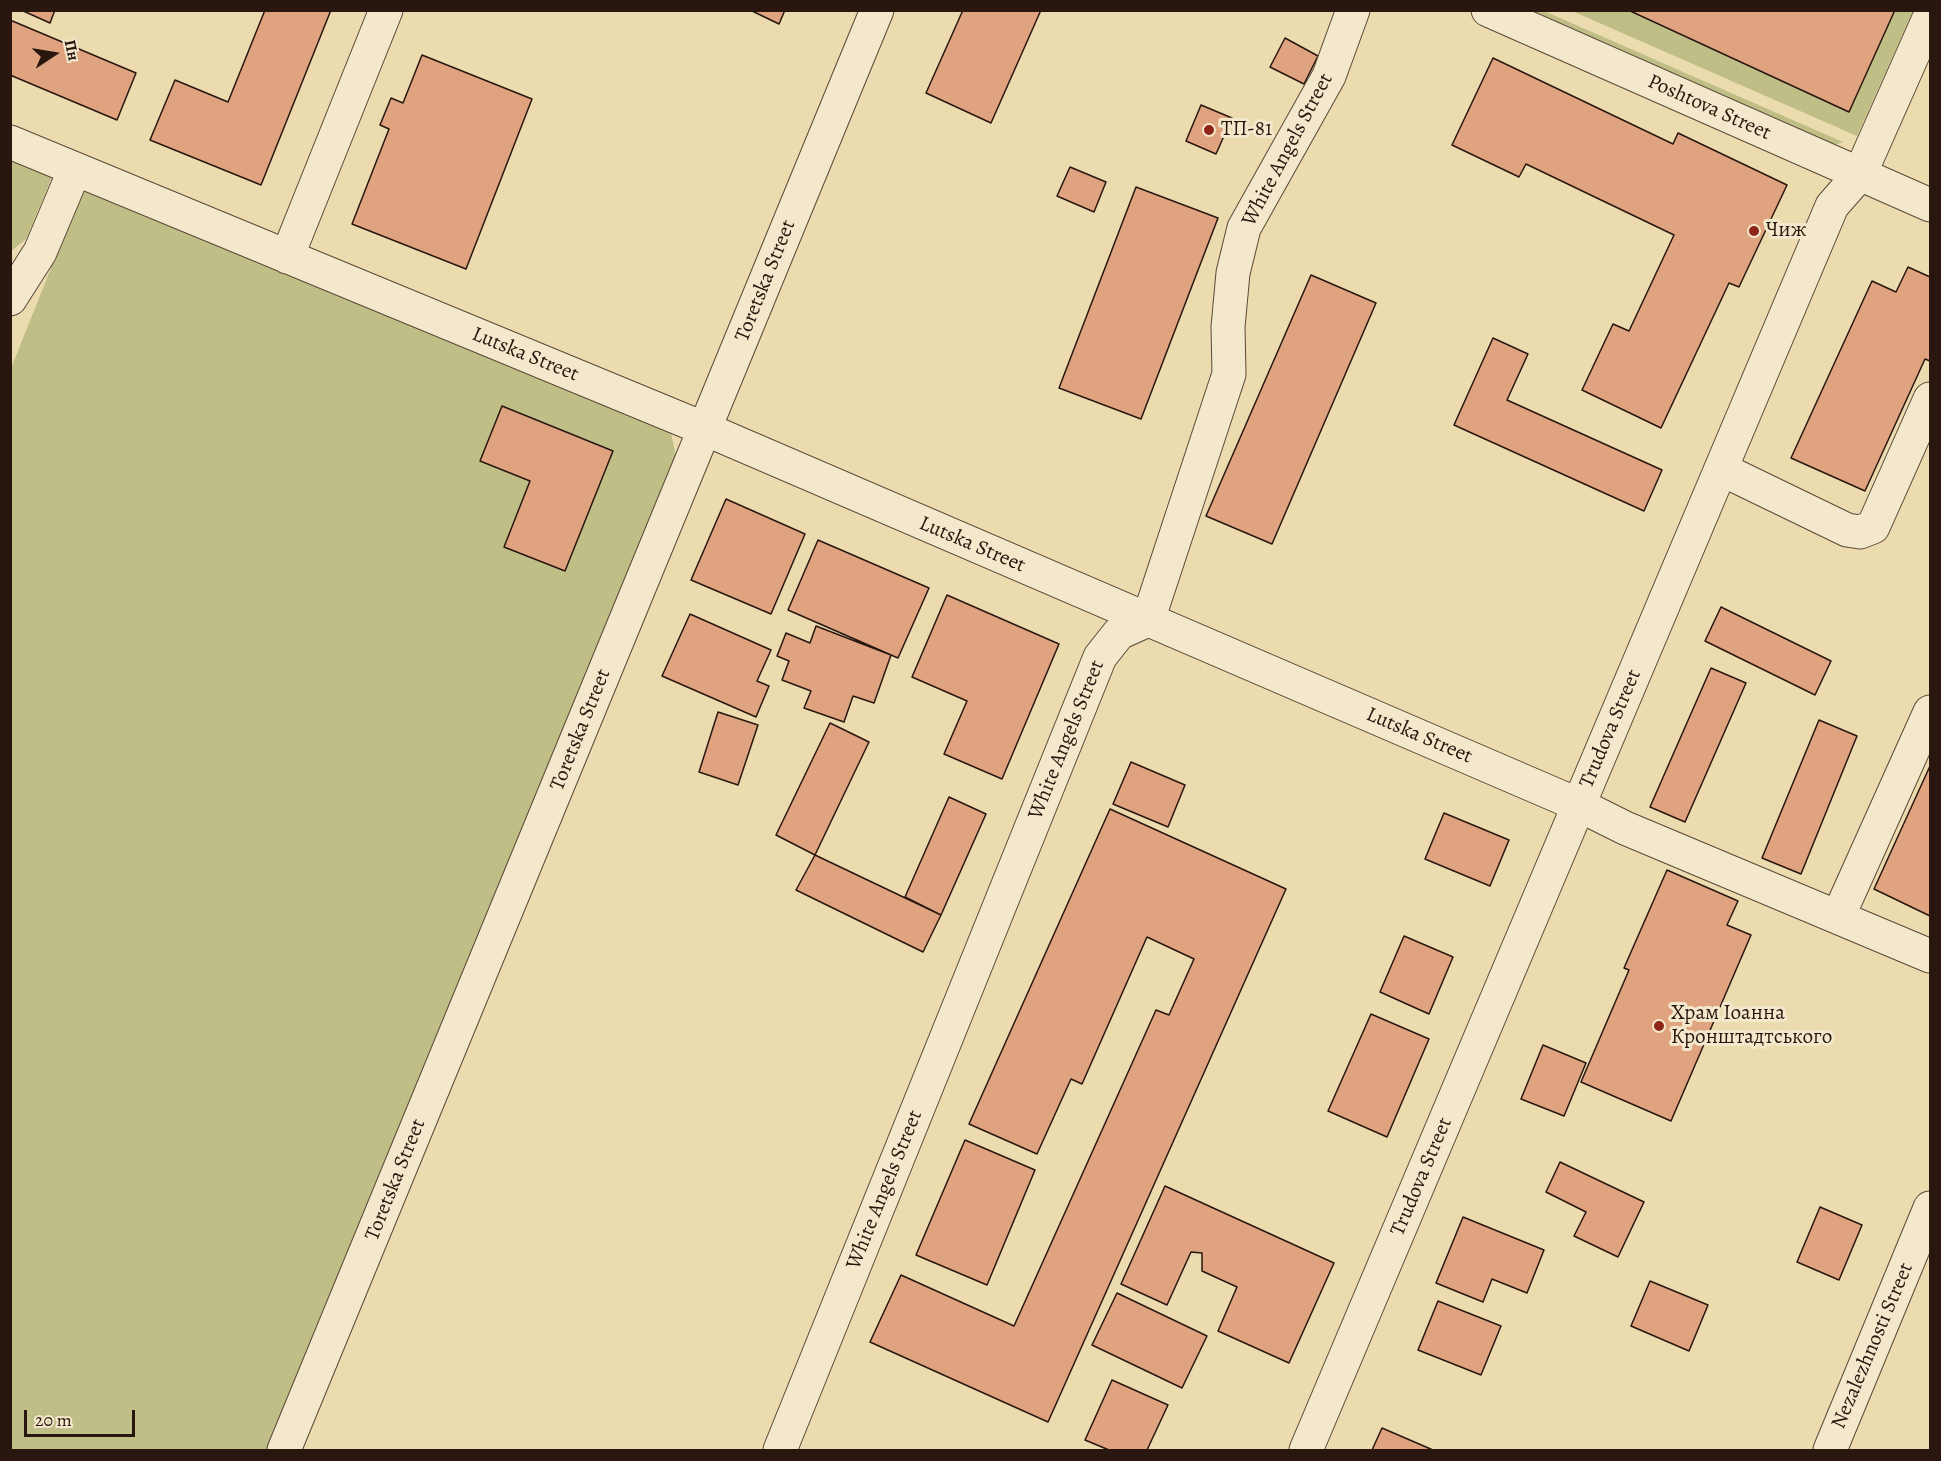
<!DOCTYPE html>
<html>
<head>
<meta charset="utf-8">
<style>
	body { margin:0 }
	#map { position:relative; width:1941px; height:1461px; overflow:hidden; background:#ecdbaf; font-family:Alegreya,serif }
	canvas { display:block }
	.frame { position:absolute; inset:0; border:12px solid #29170f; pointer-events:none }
	.north { position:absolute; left:24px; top:24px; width:60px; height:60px; -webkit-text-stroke:4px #f3e8cb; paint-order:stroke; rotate:78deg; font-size:16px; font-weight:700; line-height:24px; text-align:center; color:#29170f }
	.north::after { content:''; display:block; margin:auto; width:21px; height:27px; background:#29170f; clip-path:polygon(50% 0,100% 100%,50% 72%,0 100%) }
	.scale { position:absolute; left:24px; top:1410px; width:111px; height:27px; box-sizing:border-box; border:3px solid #29170f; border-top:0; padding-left:8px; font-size:18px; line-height:21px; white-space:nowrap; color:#29170f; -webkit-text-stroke:4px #f3e8cb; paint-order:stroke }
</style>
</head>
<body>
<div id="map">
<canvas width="1941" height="1461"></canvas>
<div class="frame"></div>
<div class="north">Пн</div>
<div class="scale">20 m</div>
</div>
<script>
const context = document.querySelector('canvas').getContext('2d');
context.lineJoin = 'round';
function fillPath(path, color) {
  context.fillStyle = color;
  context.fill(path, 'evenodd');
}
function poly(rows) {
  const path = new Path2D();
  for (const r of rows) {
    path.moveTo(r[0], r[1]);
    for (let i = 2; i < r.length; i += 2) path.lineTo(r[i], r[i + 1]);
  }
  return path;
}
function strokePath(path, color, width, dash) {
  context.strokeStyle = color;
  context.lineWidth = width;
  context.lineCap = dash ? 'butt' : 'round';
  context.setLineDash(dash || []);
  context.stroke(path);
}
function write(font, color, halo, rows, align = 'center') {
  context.font = font + ' Alegreya,serif';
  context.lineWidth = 6;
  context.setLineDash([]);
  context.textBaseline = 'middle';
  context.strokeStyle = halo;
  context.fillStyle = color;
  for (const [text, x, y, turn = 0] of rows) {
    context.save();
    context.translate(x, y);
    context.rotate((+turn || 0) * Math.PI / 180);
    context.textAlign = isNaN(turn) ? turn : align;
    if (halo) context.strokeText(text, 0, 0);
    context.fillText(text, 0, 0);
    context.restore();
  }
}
fillPath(poly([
	[1524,11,1544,11,1843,142,1832,146],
	[1572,11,1628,11,1849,112,1895,11,1913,11,1857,136],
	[11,160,52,177,26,239,11,251],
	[82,190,671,433,676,456,268,1450,11,1450,10,371]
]), '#bebe86');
const building = poly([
	[21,10,55,10,50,23,21,10],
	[265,10,331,10,261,185,150,140,175,80,228,102,265,10],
	[750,10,785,10,779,24,750,10],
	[963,10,1041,10,991,123,926,93,963,10],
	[1628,10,1895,10,1849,112,1628,10],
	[10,20,136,73,117,120,10,75,10,20],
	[1285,38,1318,56,1304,84,1270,67,1285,38],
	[422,55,532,99,466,269,352,224,389,129,380,125,391,98,403,103,422,55],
	[1493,58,1673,144,1678,133,1787,185,1739,287,1729,283,1661,428,1582,390,1613,324,1629,331,1674,235,1526,164,1519,177,1452,145,1493,58],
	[1201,105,1232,118,1216,154,1186,141,1201,105],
	[1070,167,1106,182,1094,212,1057,196,1070,167],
	[1136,187,1218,218,1141,419,1059,388,1136,187],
	[1908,267,1930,277,1930,361,1925,359,1865,491,1791,458,1872,281,1896,292,1908,267],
	[1311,275,1376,303,1272,544,1206,516,1311,275],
	[1493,338,1528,354,1507,400,1662,470,1644,511,1454,425,1493,338],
	[502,406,613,451,565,571,504,547,530,481,480,461,502,406],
	[726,499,805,534,771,614,691,580,726,499],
	[818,540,929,588,898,658,788,610,818,540],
	[947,595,1059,644,1002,779,944,754,967,701,912,677,947,595],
	[1721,607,1831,661,1815,695,1705,641,1721,607],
	[690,614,771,650,757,681,769,686,756,717,662,676,690,614],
	[816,626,891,655,874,703,853,696,844,722,804,708,811,691,782,680,789,661,777,656,786,633,810,643,816,626],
	[1711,668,1746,683,1685,822,1650,807,1711,668],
	[718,712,758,725,738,785,699,772,718,712],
	[1819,720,1857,736,1801,874,1762,858,1819,720],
	[830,723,869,742,815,855,776,835,830,723],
	[1131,762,1185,785,1168,827,1113,804,1131,762],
	[1930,766,1930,916,1874,889,1930,766],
	[949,797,986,814,941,915,905,897,949,797],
	[1110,809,1286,889,1048,1422,870,1342,901,1275,1014,1326,1156,1010,1169,1015,1194,959,1147,937,1082,1084,1071,1079,1037,1154,969,1124,1110,809],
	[1444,813,1509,840,1490,886,1425,859,1444,813],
	[815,855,941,915,923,952,796,890,815,855],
	[1667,870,1738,901,1727,925,1751,935,1671,1121,1581,1082,1629,970,1624,968,1667,870],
	[1404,936,1453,957,1429,1014,1380,992,1404,936],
	[1371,1014,1429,1039,1387,1137,1328,1111,1371,1014],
	[1543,1045,1586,1063,1564,1116,1521,1099,1543,1045],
	[965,1140,1035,1170,987,1285,916,1255,965,1140],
	[1560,1162,1644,1202,1618,1257,1574,1236,1586,1212,1546,1192,1560,1162],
	[1165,1186,1334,1263,1289,1363,1218,1331,1237,1287,1202,1271,1202,1253,1191,1252,1167,1305,1121,1284,1165,1186],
	[1820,1207,1862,1225,1839,1280,1797,1262,1820,1207],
	[1463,1217,1544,1250,1527,1293,1492,1279,1483,1302,1436,1283,1463,1217],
	[1650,1281,1708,1305,1689,1351,1631,1326,1650,1281],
	[1117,1293,1207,1336,1182,1388,1092,1345,1117,1293],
	[1438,1301,1501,1326,1481,1375,1418,1350,1438,1301],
	[1112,1380,1168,1405,1147,1450,1109,1450,1085,1440,1112,1380],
	[1382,1428,1433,1450,1372,1450,1382,1428]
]);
fillPath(building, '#dfa380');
strokePath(building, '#29170f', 1.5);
const minor = poly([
	[1488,10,1930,205],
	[10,142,705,429,1579,805,1625,828,1930,956],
	[287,257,386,10],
	[10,299,40,252,75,169],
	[1721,469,1847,530,1860,532,1873,527,1930,399],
	[1838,917,1930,712],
	[284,1450,877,10],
	[780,1450,1100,657,1119,633,1148,620,1229,374,1228,327,1233,273,1244,228,1329,76,1353,10],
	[1306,1450,1832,206,1860,174,1930,16],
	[1830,1450,1930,1208]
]);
strokePath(minor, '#5a4837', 35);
strokePath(minor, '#f3e8cb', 33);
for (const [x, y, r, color] of [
	[1209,130,6,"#8f2418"],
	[1754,231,6,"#8f2418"],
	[1659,1026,6,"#8f2418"]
]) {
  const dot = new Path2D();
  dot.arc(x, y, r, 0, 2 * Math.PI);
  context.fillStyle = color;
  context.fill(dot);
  strokePath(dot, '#f3e8cb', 2);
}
write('21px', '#29170f', '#f3e8cb', [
	["Poshtova Street",1709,108,24],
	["White Angels Street",1288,150,-62],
	["Toretska Street",766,281,-68],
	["Lutska Street",525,355,22],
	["Lutska Street",972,545,23],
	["Trudova Street",1611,729,-67],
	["Toretska Street",581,730,-68],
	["Lutska Street",1419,736,23],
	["White Angels Street",1067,740,-68],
	["Trudova Street",1422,1177,-67],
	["Toretska Street",396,1180,-68],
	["White Angels Street",885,1190,-68],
	["Nezalezhnosti Street",1873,1346,-67]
]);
write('21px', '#29170f', '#f3e8cb', [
	["ТП-81",1221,130],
	["Чиж",1766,231],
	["Храм Іоанна",1671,1014],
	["Кронштадтського",1671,1038]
], 'left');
</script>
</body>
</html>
